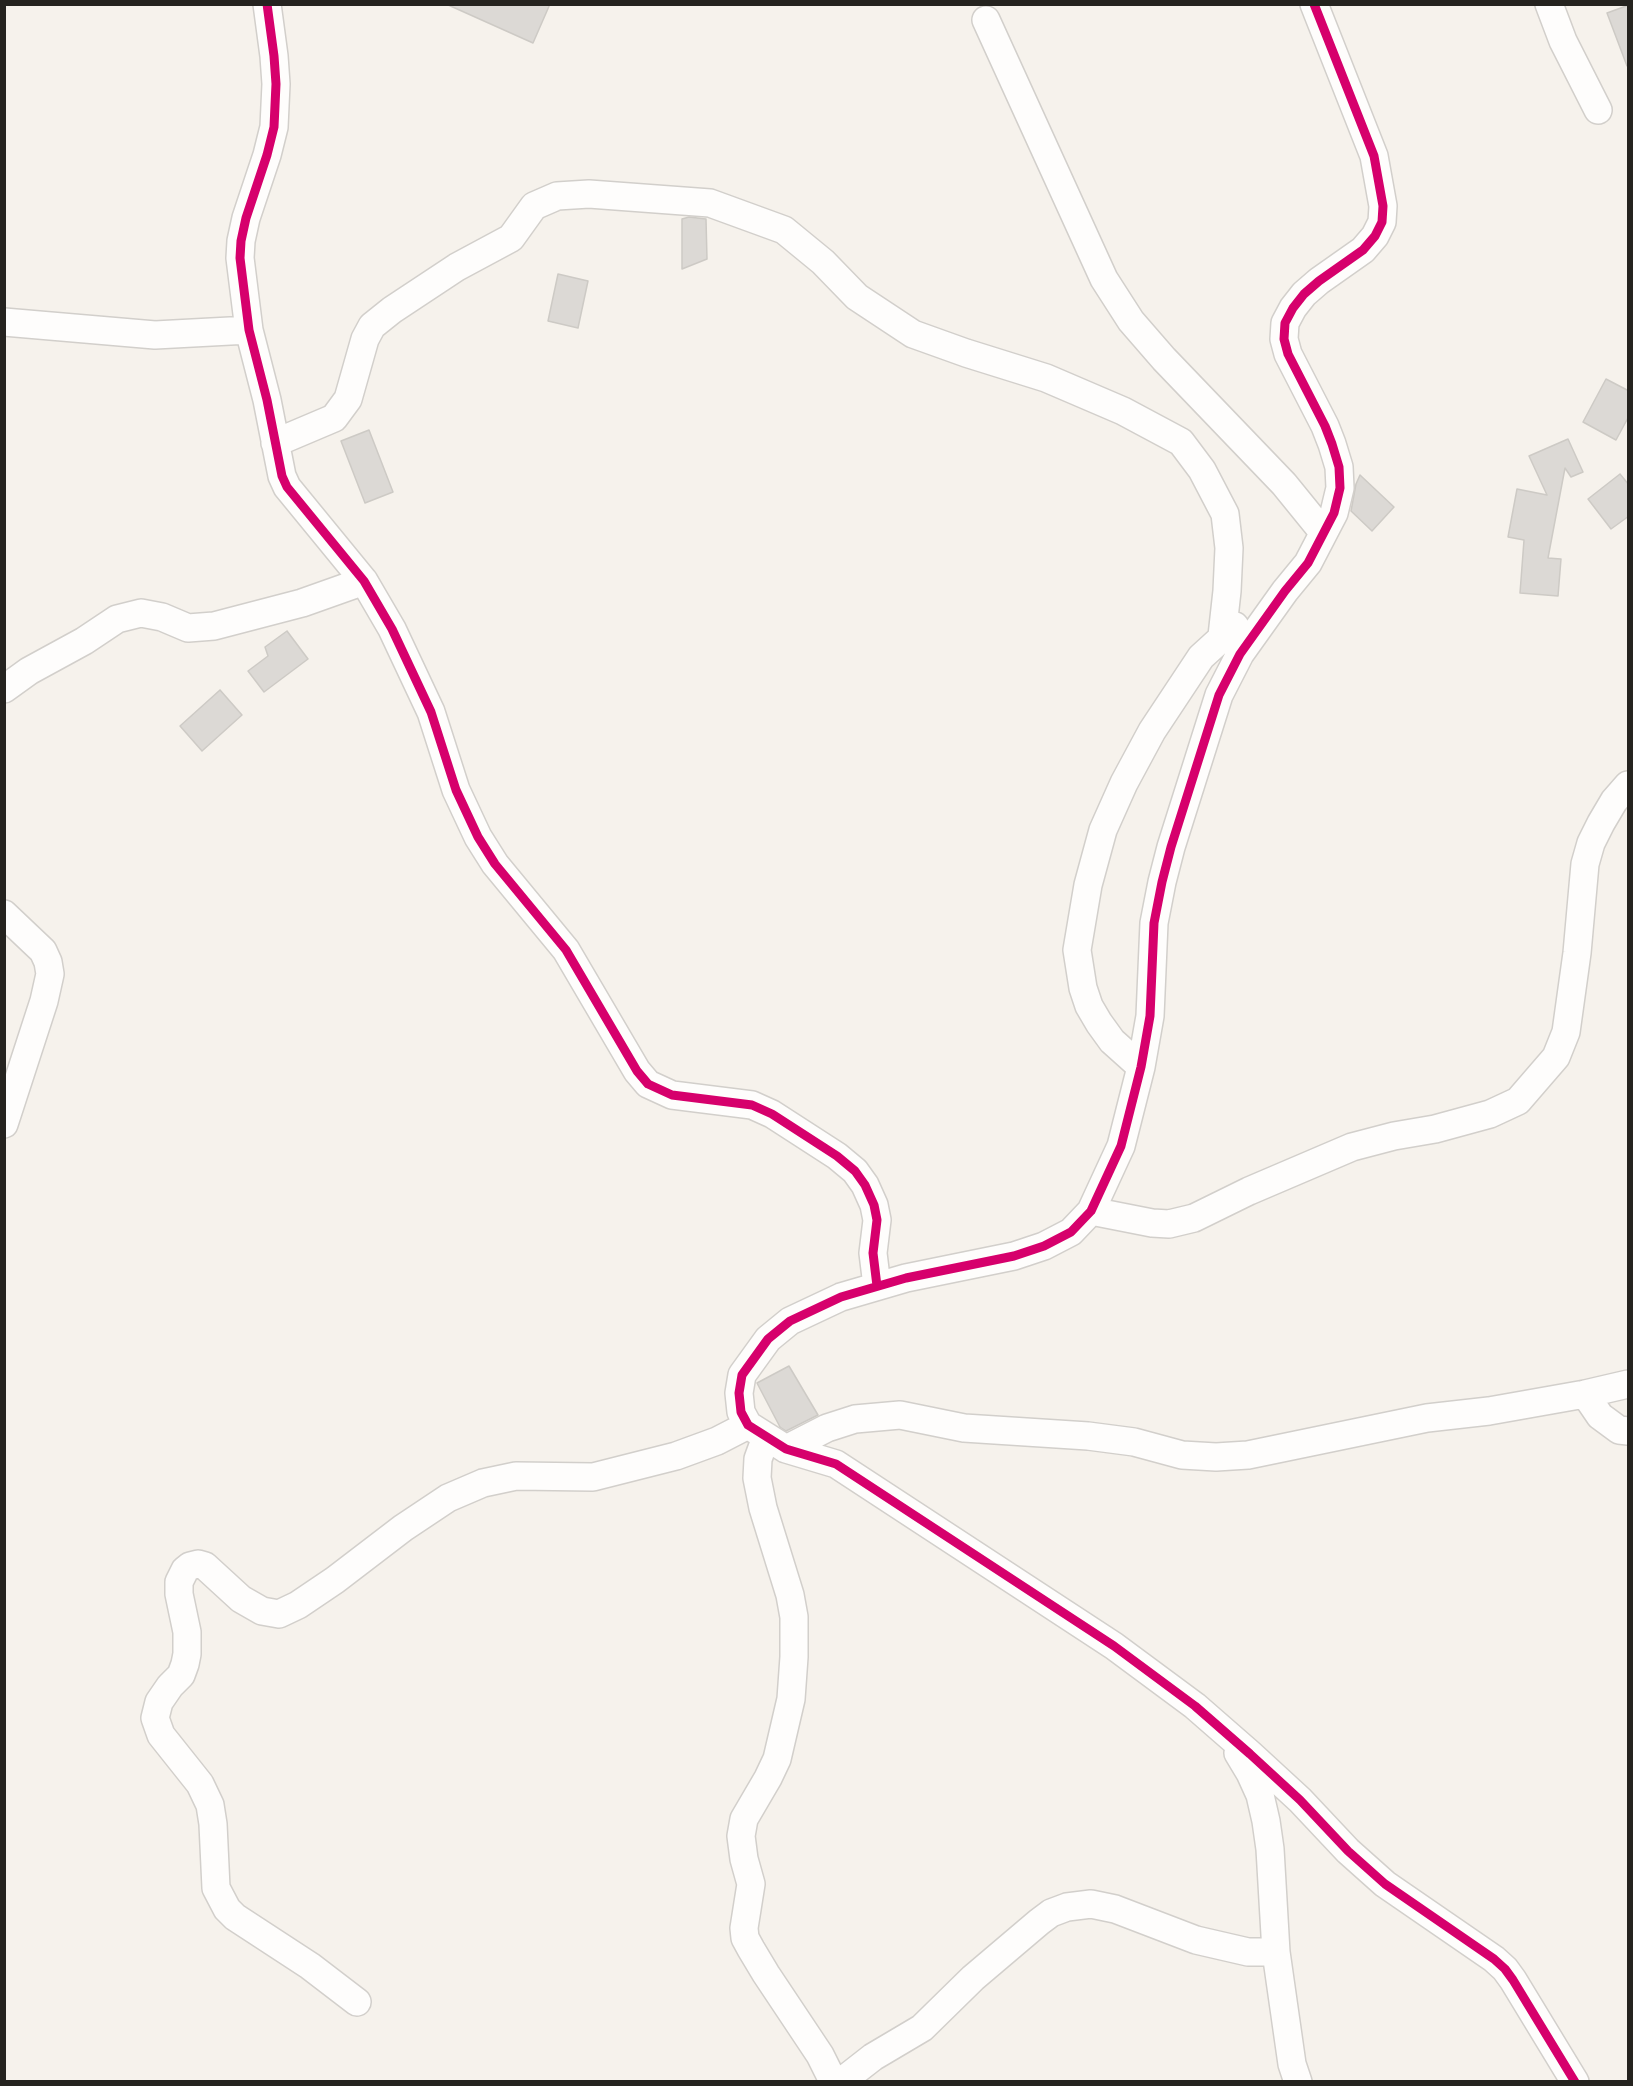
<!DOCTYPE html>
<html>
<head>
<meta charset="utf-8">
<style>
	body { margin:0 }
	#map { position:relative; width:1633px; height:2086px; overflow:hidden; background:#f6f2ec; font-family:Jost,sans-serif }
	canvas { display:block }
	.frame { position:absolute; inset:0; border:6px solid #25231f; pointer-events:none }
</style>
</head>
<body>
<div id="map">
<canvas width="1633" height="2086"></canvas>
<div class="frame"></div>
</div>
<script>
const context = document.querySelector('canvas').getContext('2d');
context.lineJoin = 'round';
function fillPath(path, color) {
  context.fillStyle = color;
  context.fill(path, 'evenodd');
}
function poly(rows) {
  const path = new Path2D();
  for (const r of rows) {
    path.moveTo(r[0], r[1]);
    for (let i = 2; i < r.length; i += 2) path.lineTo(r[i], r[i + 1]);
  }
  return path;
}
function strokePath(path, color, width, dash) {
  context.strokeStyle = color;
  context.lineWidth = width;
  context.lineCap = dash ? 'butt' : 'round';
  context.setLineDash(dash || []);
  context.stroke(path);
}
const building = poly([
	[446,4,550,4,533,43,446,4],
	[1629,5,1629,66,1627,66,1607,13,1629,5],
	[689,217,706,219,707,259,682,269,682,219,689,217],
	[558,274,588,281,578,328,548,321,558,274],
	[1606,379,1629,391,1629,416,1616,440,1583,422,1606,379],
	[369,430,393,492,365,503,341,441,369,430],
	[1568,439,1583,472,1571,477,1565,468,1548,558,1561,559,1558,596,1520,593,1524,540,1508,537,1517,489,1547,495,1529,456,1568,439],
	[1620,474,1629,485,1629,516,1611,529,1588,499,1620,474],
	[1360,475,1394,507,1372,531,1351,511,1356,484,1360,475],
	[287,631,308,659,264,692,248,671,268,656,265,647,287,631],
	[220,690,242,715,202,751,180,726,220,690],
	[789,1366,818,1415,786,1431,780,1427,757,1383,789,1366]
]);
fillPath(building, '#dcd9d5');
strokePath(building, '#cdcac5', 1.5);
const minor = poly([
	[267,4,274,56,276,84,274,127,267,155,246,218,241,241,240,258,249,330,267,400,282,476,287,487,364,581,392,629,431,712,456,790,478,837,495,864,566,950,637,1071,648,1084,672,1095,752,1105,772,1114,837,1156,855,1171,865,1185,874,1205,877,1220,873,1253,877,1286],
	[1314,4,1374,156,1383,206,1382,222,1375,236,1363,250,1319,281,1304,294,1293,308,1285,323,1284,339,1288,354,1325,426,1332,444,1339,467,1340,488,1334,513,1308,563,1285,591,1240,654,1219,695,1171,847,1162,882,1154,923,1150,1016,1141,1067,1121,1146,1091,1211,1071,1232,1044,1246,1014,1256,906,1278,841,1297,790,1321,768,1339,742,1375,739,1393,741,1412,748,1425,786,1449,836,1464,1114,1646,1195,1706,1250,1754,1300,1800,1348,1851,1385,1884,1494,1959,1505,1969,1513,1980,1575,2082],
	[1549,4,1563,41,1598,110],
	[986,20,1104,279,1131,321,1164,359,1284,484,1323,532],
	[4,322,155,335,249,330],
	[275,443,334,418,348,399,365,339,372,326,392,310,457,267,511,238,534,206,557,196,589,194,710,203,784,230,823,262,857,297,913,334,966,353,1046,378,1123,411,1181,442,1202,470,1225,514,1229,548,1227,591,1222,636],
	[4,689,29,671,84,641,117,619,141,613,162,617,188,628,214,626,302,603,364,581],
	[4,914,43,951,48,962,50,974,44,1001,4,1124],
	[1141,1067,1112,1041,1099,1023,1089,1006,1083,988,1077,950,1088,885,1103,830,1124,783,1152,731,1201,657,1235,626],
	[1091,1211,1152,1223,1169,1224,1194,1218,1249,1191,1352,1147,1394,1136,1435,1129,1490,1114,1518,1101,1556,1057,1566,1032,1577,953,1585,864,1591,843,1601,823,1614,801,1628,785],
	[1585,1394,1600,1416,1619,1430,1628,1431],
	[766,1437,758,1459,757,1478,763,1508,790,1595,794,1617,794,1657,791,1699,777,1759,768,1778,744,1819,741,1836,744,1859,751,1884,744,1928,745,1938,751,1949,766,1974,820,2055,830,2075,837,2082],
	[786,1449,827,1428,855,1419,900,1415,964,1428,1088,1436,1134,1442,1182,1455,1216,1457,1248,1455,1427,1418,1489,1411,1585,1394,1628,1384],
	[1238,1753,1250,1773,1260,1795,1266,1821,1270,1849,1276,1952,1292,2064,1298,2082],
	[357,2002,310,1966,235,1917,227,1909,216,1888,213,1824,210,1805,200,1784,161,1735,155,1718,159,1702,170,1686,181,1675,185,1664,187,1654,187,1632,179,1594,179,1582,185,1570,190,1566,198,1564,205,1566,241,1599,262,1611,279,1614,298,1605,335,1580,403,1528,448,1498,483,1483,516,1476,593,1477,676,1456,717,1441,748,1425],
	[841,2082,873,2057,922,2028,973,1978,1039,1922,1051,1913,1067,1907,1091,1904,1115,1909,1196,1940,1248,1952,1276,1952]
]);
strokePath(minor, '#d2cfcb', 30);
strokePath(minor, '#fefdfc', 27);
strokePath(poly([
	[267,4,274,56,276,84,274,127,267,155,246,218,241,241,240,258,249,330,267,400,282,476,287,487,364,581,392,629,431,712,456,790,478,837,495,864,566,950,637,1071,648,1084,672,1095,752,1105,772,1114,837,1156,855,1171,865,1185,874,1205,877,1220,873,1253,877,1286],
	[1314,4,1374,156,1383,206,1382,222,1375,236,1363,250,1319,281,1304,294,1293,308,1285,323,1284,339,1288,354,1325,426,1332,444,1339,467,1340,488,1334,513,1308,563,1285,591,1240,654,1219,695,1171,847,1162,882,1154,923,1150,1016,1141,1067,1121,1146,1091,1211,1071,1232,1044,1246,1014,1256,906,1278,841,1297,790,1321,768,1339,742,1375,739,1393,741,1412,748,1425,786,1449,836,1464,1114,1646,1195,1706,1250,1754,1300,1800,1348,1851,1385,1884,1494,1959,1505,1969,1513,1980,1575,2082]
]), '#d6006c', 9);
</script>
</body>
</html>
